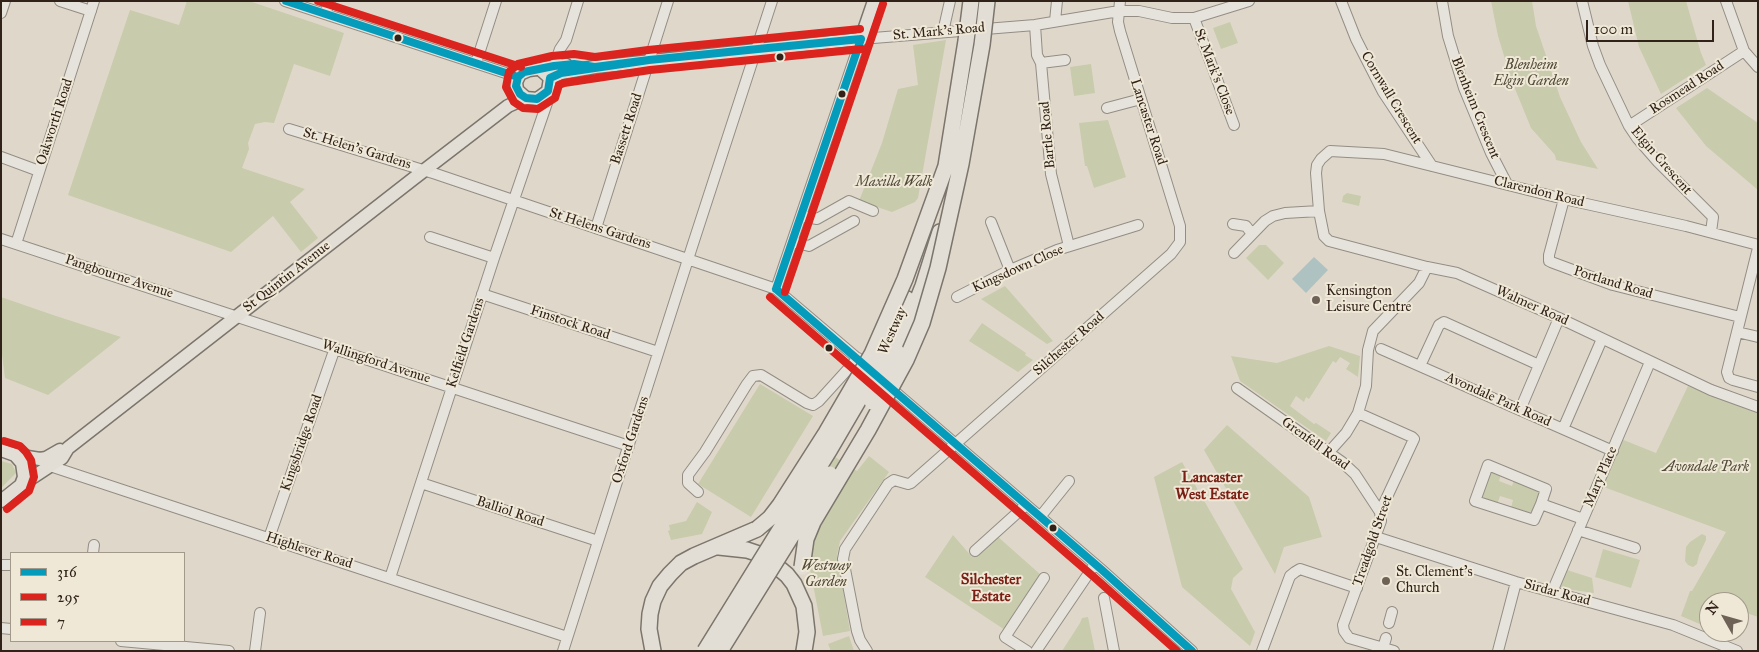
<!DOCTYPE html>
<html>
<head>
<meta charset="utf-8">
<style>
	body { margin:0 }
	#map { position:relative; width:1759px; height:652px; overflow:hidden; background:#dfd8ca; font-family:"IM FELL Great Primer",serif }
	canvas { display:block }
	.frame { position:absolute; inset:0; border:2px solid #312219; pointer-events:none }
	.legend { position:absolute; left:10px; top:552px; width:175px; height:90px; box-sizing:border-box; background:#efe8d7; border:1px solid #a3998b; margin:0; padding:6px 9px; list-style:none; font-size:15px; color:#312219 }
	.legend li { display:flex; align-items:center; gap:10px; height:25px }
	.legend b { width:25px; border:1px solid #a3998b }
	.north { position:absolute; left:1699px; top:592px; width:50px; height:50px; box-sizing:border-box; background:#efe8d7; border:1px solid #a3998b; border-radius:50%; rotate:308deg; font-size:14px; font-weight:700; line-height:20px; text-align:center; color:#312219 }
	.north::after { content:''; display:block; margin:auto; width:18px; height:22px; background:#6e6257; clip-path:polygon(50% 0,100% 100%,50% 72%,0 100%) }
	.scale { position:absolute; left:1586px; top:20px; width:128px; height:22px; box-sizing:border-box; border:2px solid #312219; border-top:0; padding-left:6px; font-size:15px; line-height:18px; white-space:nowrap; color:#312219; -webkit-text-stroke:4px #efe8d7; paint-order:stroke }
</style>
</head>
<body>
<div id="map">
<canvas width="1759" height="652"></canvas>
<div class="frame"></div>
<ul class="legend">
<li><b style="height:6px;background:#059cbc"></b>316</li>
<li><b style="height:6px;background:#dc241f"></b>295</li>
<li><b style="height:6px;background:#dc241f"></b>7</li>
</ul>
<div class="north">N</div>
<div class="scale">100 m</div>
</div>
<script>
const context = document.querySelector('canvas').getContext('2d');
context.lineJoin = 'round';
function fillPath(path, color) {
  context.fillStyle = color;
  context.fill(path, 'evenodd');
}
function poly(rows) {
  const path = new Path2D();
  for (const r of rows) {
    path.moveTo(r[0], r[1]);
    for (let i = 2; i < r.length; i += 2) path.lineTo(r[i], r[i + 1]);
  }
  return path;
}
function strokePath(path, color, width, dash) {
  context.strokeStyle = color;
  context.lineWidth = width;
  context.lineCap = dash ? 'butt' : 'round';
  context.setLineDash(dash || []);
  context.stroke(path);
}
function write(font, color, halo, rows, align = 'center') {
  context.font = font + ' "IM FELL Great Primer",serif';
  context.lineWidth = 4;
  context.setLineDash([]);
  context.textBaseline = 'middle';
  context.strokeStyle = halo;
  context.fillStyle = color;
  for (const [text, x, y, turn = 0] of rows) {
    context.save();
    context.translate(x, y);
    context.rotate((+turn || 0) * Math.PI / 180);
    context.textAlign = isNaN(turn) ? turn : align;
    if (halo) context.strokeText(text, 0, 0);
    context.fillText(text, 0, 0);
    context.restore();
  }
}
fillPath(poly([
	[187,1,249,1,344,33,330,76,294,64,274,123,265,122,255,124,248,143,249,149,242,168,305,189,290,202,318,238,301,252,273,216,231,252,68,195,130,10,179,25],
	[1491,1,1532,1,1536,26,1560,97,1581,142,1598,169,1556,160,1555,155,1531,128,1511,79,1498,36],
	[1628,1,1686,1,1701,53,1706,65,1661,94,1639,47],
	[1230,22,1238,43,1221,49,1213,28],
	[946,40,918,198,915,202,892,212,859,201,882,143,898,89,918,85,913,45],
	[1091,64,1095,93,1074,96,1070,67],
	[1707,88,1758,123,1758,190,1706,146,1676,108],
	[1108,120,1126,177,1094,188,1087,166,1085,166,1079,123],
	[1347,193,1361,196,1359,206,1342,202,1343,196],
	[1259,245,1266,245,1284,263,1268,280,1246,258],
	[1005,286,1053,341,1047,344,981,299],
	[1,297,53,315,121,337,48,395,5,378,1,346],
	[982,323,1026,353,1025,355,1033,360,1018,372,969,341],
	[1329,346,1360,356,1358,377,1346,369,1350,363,1340,357,1336,363,1333,361,1309,399,1306,397,1304,402,1296,396,1290,406,1314,424,1316,423,1331,433,1326,441,1240,381,1231,356,1277,363],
	[760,384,813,416,751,517,698,484],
	[1688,386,1758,413,1758,617,1744,612,1739,626,1739,602,1709,602,1709,628,1681,616,1690,591,1692,591,1726,532,1601,486,1621,439,1656,453],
	[1227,425,1309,497,1322,537,1284,547,1275,574,1204,450],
	[869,456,889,472,840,541,837,555,850,631,823,636,810,569,813,491,835,457,857,471],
	[1,461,12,464,16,473,1,488],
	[1182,462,1243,569,1233,578,1231,589,1255,632,1250,646,1182,587,1154,477],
	[1490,472,1501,474,1499,481,1512,486,1514,480,1537,491,1539,492,1532,511,1528,513,1511,508,1513,500,1500,496,1497,505,1481,499,1488,474],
	[697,502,712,512,702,534,671,540,668,531,670,530,669,525,686,521],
	[1702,534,1706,536,1706,540,1699,555,1697,564,1693,567,1688,565,1685,561,1686,547,1690,542],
	[953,535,972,557,997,536,1041,575,1005,630,925,577],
	[1603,549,1640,560,1631,588,1595,577],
	[1567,570,1592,578,1594,593,1559,588],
	[1088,617,1095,651,1062,651,1080,623,1082,618],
	[849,636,854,651,831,651,828,644]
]), '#c8cbac');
fillPath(poly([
	[1314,257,1328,270,1306,293,1292,279]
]), '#afc2c2');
const minor = poly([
	[60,1,91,11],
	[285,1,518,77],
	[1341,1,1356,39,1383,92,1432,166],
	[1442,1,1448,36,1464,88,1491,153,1507,184],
	[1582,1,1593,46,1600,65,1629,126,1637,138,1658,162,1713,217,1711,232],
	[1726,1,1744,51,1758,67],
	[1,13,5,1],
	[325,14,330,1],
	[1194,18,1234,125],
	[1055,21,1057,1],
	[1035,25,1037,55,1041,63,1051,174,1069,246],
	[943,32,950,1],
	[476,63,496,1],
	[1041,63,1065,60],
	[554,66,560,49,566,40,578,1],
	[1107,108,1141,99],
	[1629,126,1744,51],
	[289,129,436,174,776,289,870,369],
	[1,157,39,171],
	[1564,199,1549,255,1549,261,1551,262,1613,285,1740,317],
	[801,216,817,219,849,201,873,211],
	[991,222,1010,270],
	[1233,224,1246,226,1252,234],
	[596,228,668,1],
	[430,237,494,258],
	[1,239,629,446],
	[792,242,809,246,854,221],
	[16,244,94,1],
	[1758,245,1686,226,1564,199,1384,154,1330,151,1321,159,1317,165,1316,173,1319,211,1324,236,1329,241,1427,267,1457,273,1559,318,1711,390,1758,407],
	[1758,248,1727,372,1729,378,1733,380,1758,387],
	[1234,253,1265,221,1273,216,1285,213,1319,211],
	[776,289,861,39,1035,25,1119,11,1139,11,1172,18,1194,18,1249,1],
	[482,294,658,352],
	[957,297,1010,270,1057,250,1138,225],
	[1737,332,1758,337],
	[1381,349,1613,451],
	[1420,366,1439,325,1444,322,1539,365],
	[886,384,1102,570,1192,651],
	[1237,388,1342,462,1355,474,1380,512],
	[1520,410,1559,318],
	[1358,413,1412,437,1414,439,1380,512,1381,521,1343,625,1344,631,1349,638,1394,651],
	[1563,429,1602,339],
	[1329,452,1346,433,1358,413,1366,386,1368,350,1373,331,1419,283,1427,267],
	[50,466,567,637],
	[421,483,598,541],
	[698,492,688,483,688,475,705,452,747,384,753,376,761,375,807,403,813,405,819,401,858,358],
	[1541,504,1546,489,1488,465,1475,501,1534,520,1541,504,1583,519],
	[1040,517,1069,481],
	[1578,530,1635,548],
	[1376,537,1516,582,1673,625,1737,651],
	[269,538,335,348],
	[975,551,1026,505],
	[93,553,94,545],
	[1,565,11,565],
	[390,578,494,258,547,103,548,91],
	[1552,592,1650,362],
	[1104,598,1114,651],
	[1389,623,1392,612],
	[1,628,11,629],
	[121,641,229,651],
	[1383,648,1386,638],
	[255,651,260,613],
	[563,651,691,250,772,1],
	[867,651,860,640,857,631,843,559,845,549,888,484,894,480,908,484,911,483,1171,254,1180,242,1180,226,1120,31,1118,22,1120,1],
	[1027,651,1005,637,1044,578],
	[1036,651,1095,564],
	[1262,651,1290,576,1295,572,1300,569,1357,588],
	[1498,651,1516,582]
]);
const major = poly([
	[541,70,550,78,548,91,537,99,526,98,517,90,516,82,520,74,529,70,566,65],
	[550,78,561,73,595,67,861,39,874,1],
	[1,450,15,455,40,459,46,458,60,450],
	[15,455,22,463,24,477,21,485],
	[1,501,21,485,62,458,68,448,413,179,508,106,526,98]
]);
const highway = poly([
	[887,346,907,299],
	[897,352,923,286,940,232],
	[719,547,747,550,759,554,768,559,787,575,794,584,804,606,807,632,804,651],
	[653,651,649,629,650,614,653,601,660,586,670,574,681,563,694,556,757,529]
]);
strokePath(minor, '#938d85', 12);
strokePath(major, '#7b756d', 15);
strokePath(highway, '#7b756d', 18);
strokePath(minor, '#e6e3dc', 10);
strokePath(major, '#e2ded6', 12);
strokePath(highway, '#e2ded6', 15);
const highwayBridge = poly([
	[872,402,897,352],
	[757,529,770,518,780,505,826,433,872,354,905,279,946,166,966,41,971,1],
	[802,567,806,539,813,522,868,430,906,360,922,323,938,268,961,164,982,45,987,1],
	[705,651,830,449,861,396,887,346],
	[720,651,830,474]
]);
strokePath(highwayBridge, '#7b756d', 18, []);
strokePath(highwayBridge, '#e2ded6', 15);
strokePath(poly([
	[286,1,518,77],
	[861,39,768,48,850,40,861,39],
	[649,60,561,73,550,78,548,91,537,99,526,98,520,94,516,86,518,77,524,72,554,66,574,64,595,67,649,60],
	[649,60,768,48],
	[649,60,768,48],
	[776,289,1102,570,1192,651],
	[776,289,861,39]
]), '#059cbc', 8);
strokePath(poly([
	[785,292,883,4],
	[770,297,1095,578,1177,651]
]), '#dc241f', 8);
strokePath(poly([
	[318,1,521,67],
	[860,29,648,50,595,57,574,54,552,56,518,64,509,72,506,87,514,102,523,108,538,109,555,98,559,85,564,83,650,70,862,49],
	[4,441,20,446,26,452,31,460,34,477,29,491,7,509]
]), '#dc241f', 8);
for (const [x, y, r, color] of [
	[398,38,4.5,"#312219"],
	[780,57,4.5,"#312219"],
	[842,94,4.5,"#312219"],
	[1316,300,5,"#6e6257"],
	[829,348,4.5,"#312219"],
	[1053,528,4.5,"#312219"],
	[1386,581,5,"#6e6257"]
]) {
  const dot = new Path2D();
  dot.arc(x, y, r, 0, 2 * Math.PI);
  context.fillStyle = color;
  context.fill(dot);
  strokePath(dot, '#efe8d7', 2);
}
write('14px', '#312219', '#efe8d7', [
	["St. Mark's Road",939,32,-5],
	["St Mark's Close",1214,72,69],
	["Rosmead Road",1687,88,-33],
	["Cornwall Crescent",1391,98,59],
	["Blenheim Crescent",1475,108,68],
	["Oakworth Road",55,122,-72],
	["Lancaster Road",1148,122,72],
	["Bassett Road",627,129,-72],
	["Bartle Road",1048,135,-95],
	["St. Helen's Gardens",357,149,17],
	["Elgin Crescent",1661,161,49],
	["Clarendon Road",1539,192,14],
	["St Helens Gardens",600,229,18],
	["Kingsdown Close",1018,269,-24],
	["Pangbourne Avenue",119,277,18],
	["St Quintin Avenue",287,277,-38],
	["Portland Road",1613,283,17],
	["Walmer Road",1532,306,24],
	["Finstock Road",570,323,18],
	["Westway",893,331,-66],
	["Kelfield Gardens",466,343,-72],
	["Silchester Road",1069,344,-41],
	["Wallingford Avenue",376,362,18],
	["Avondale Park Road",1498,400,24],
	["Oxford Gardens",631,440,-72],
	["Kingsbridge Road",302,443,-71],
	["Grenfell Road",1315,444,36],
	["Mary Place",1601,477,-67],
	["Balliol Road",510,512,18],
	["Treadgold Street",1373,541,-71],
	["Highlever Road",309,551,18],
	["Sirdar Road",1557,593,15]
]);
write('italic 14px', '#524a38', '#efe8d7', [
	["Blenheim",1531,66],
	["Elgin Garden",1531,82],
	["Maxilla Walk",894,183],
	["Avondale Park",1706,468],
	["Westway",826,567],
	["Garden",826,583]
]);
write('14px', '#312219', '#efe8d7', [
	["Kensington",1326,292],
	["Leisure Centre",1326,308],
	["St. Clement's",1396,573],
	["Church",1396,589]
], 'left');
write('bold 15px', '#7a1f14', '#efe8d7', [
	["Lancaster",1212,478],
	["West Estate",1212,495],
	["Silchester",991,580],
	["Estate",991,597]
]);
</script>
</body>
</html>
